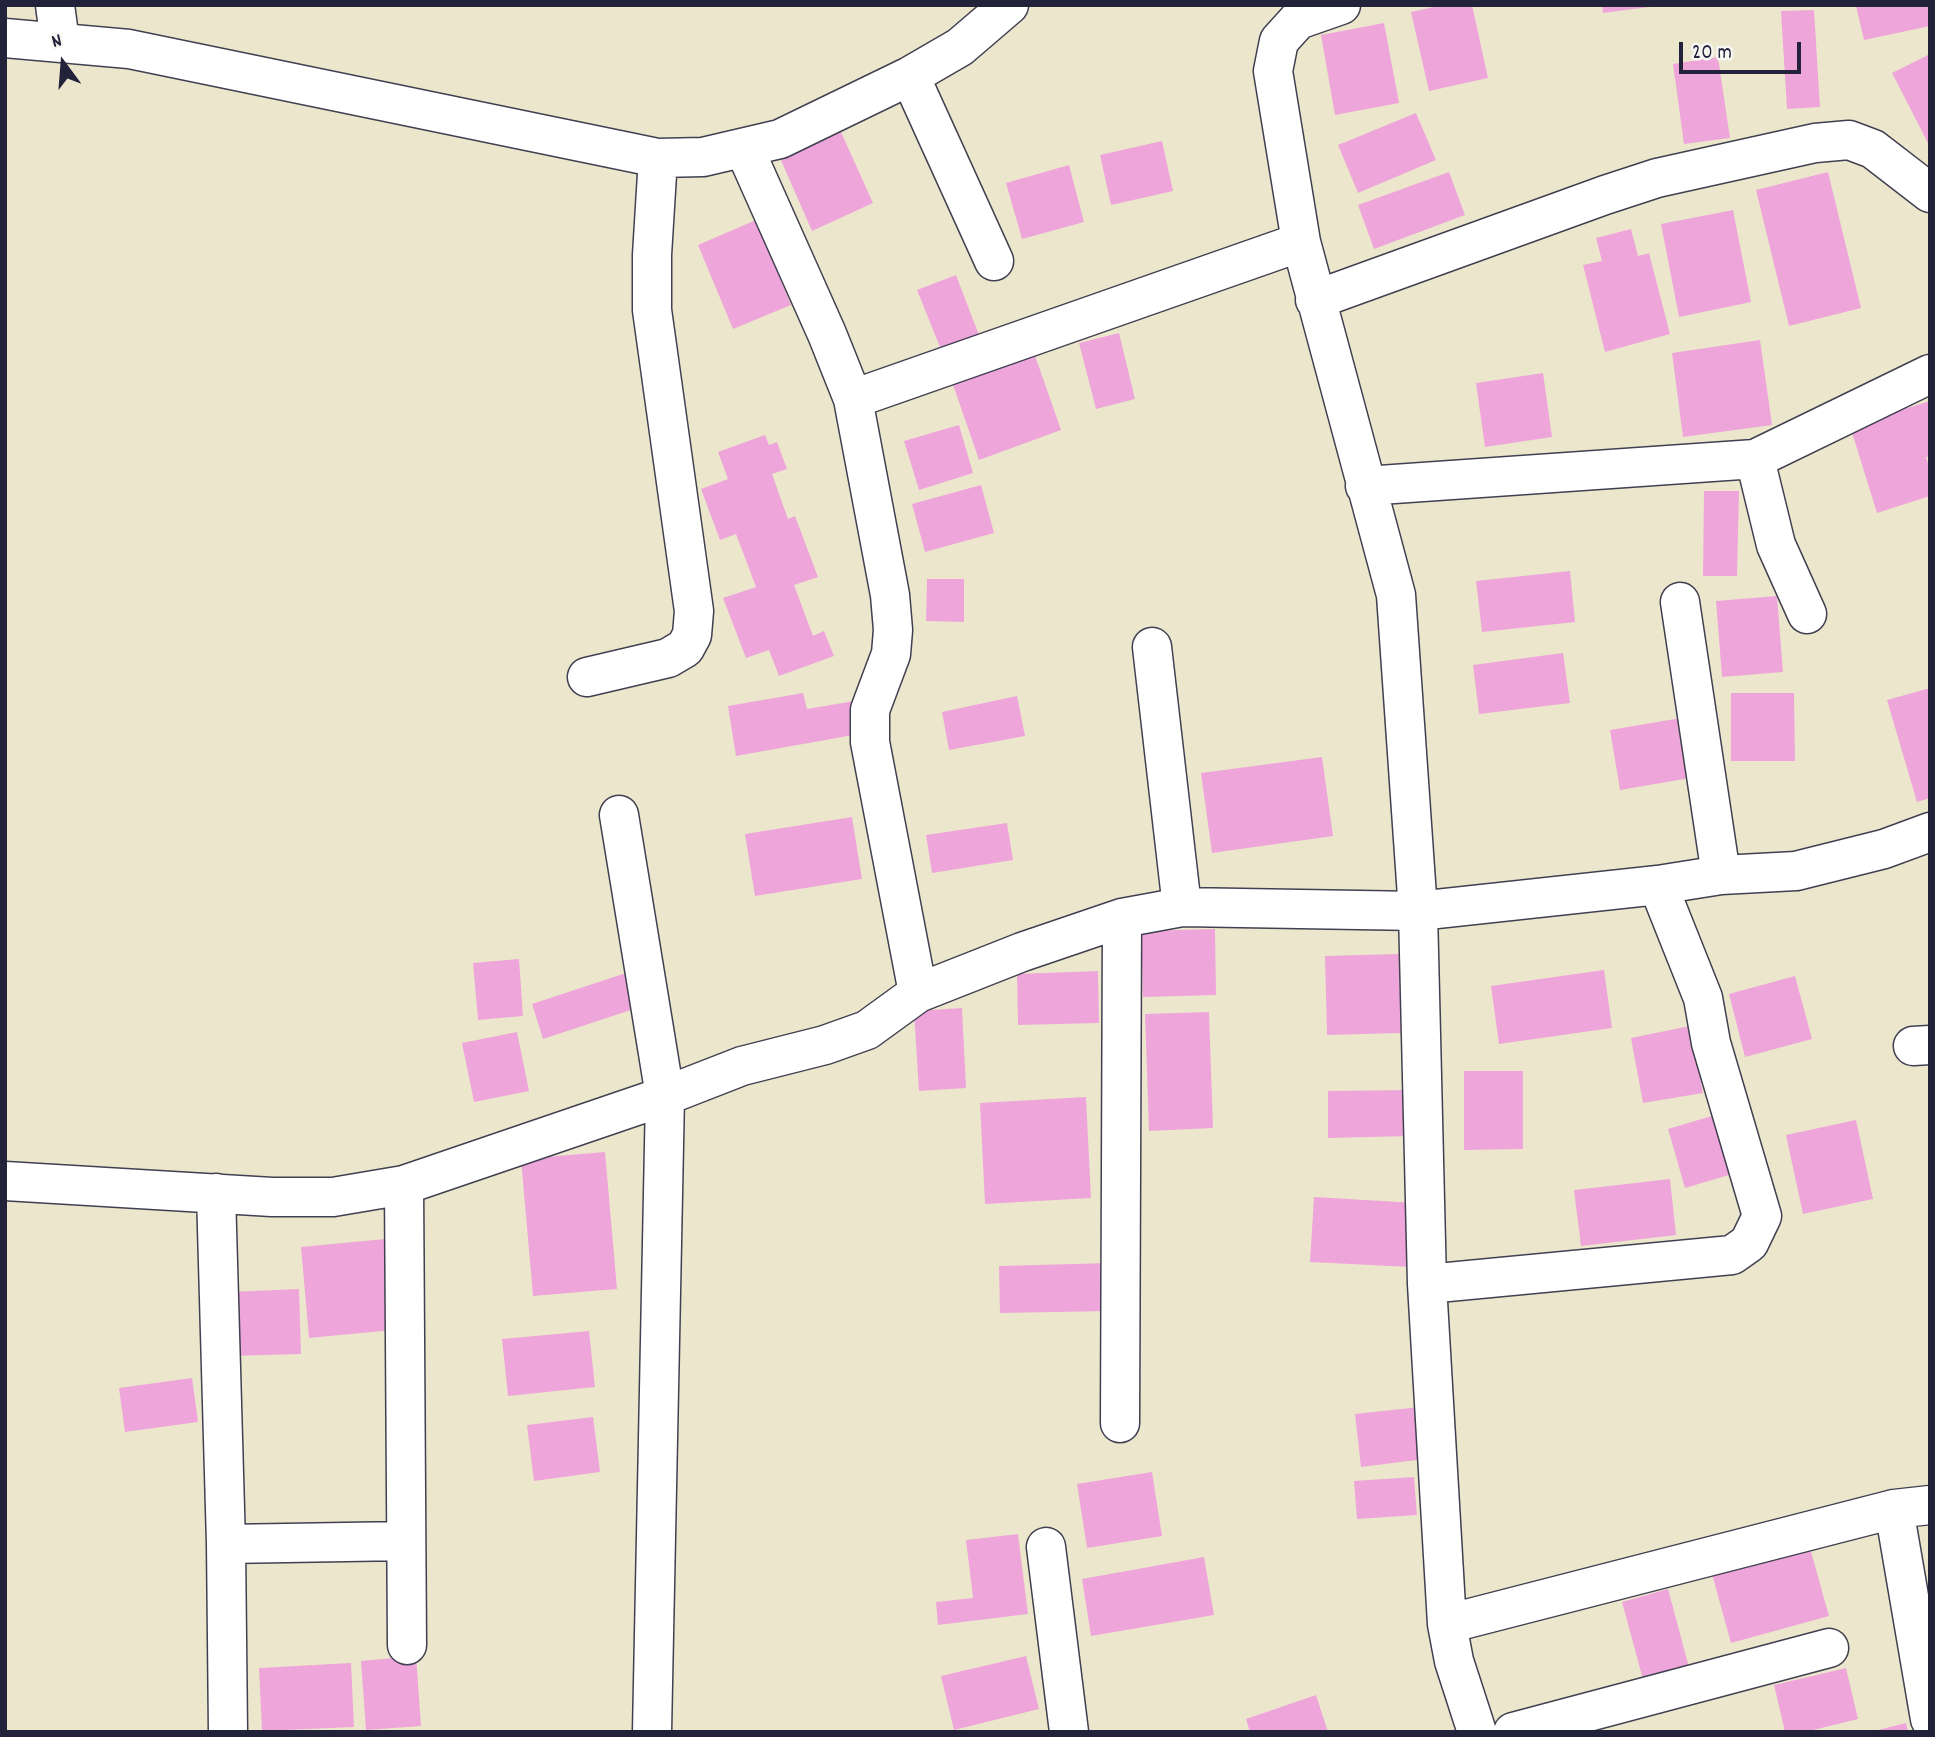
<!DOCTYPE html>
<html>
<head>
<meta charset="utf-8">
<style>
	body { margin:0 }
	#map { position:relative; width:1935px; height:1737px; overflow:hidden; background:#ece7cc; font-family:Dekko,sans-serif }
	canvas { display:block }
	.frame { position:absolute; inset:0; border:7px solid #22223b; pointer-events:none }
	.north { position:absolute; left:28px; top:28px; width:70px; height:70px; -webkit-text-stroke:5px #f6f6f2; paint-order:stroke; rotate:344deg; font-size:19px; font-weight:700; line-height:28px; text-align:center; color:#22223b }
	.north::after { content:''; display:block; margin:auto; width:24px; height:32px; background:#22223b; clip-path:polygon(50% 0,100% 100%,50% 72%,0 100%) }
	.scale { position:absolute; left:1679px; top:42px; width:122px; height:32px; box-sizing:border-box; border:4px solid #22223b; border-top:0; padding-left:9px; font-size:21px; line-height:24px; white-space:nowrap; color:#22223b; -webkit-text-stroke:5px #f6f6f2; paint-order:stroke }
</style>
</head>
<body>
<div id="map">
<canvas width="1935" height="1737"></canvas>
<div class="frame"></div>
<div class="north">N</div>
<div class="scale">20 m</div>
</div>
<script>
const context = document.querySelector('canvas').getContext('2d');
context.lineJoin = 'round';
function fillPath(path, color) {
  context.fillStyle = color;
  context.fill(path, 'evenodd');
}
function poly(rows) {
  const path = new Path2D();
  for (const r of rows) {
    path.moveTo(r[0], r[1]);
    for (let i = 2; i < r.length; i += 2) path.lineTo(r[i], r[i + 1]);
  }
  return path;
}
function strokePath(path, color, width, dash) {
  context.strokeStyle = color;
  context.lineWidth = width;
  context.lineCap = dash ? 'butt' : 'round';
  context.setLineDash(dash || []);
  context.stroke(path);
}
fillPath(poly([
	[1443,5,1472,5,1488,78,1429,91,1411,12],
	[1602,5,1649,5,1649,7,1603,13],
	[1930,5,1930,26,1864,40,1856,6],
	[1814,10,1820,107,1787,109,1781,11],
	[1384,23,1399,103,1335,115,1321,35],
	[1930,54,1930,147,1892,73],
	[1718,57,1730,138,1684,144,1673,64],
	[1416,113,1436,160,1358,193,1338,145],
	[841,132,873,203,812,231,780,158],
	[1162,141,1173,191,1111,205,1100,155],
	[1069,165,1084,222,1022,239,1006,183],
	[1449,172,1465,215,1374,249,1358,205],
	[1828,172,1861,308,1789,326,1756,190],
	[1733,210,1751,302,1679,317,1661,224],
	[756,220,791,305,733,329,698,245],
	[1631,229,1638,256,1649,253,1670,334,1605,352,1583,265,1602,261,1596,238],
	[956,275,982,343,944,357,917,290],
	[1119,333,1135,399,1096,409,1079,343],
	[1760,340,1772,425,1683,437,1672,353],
	[1032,347,1061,430,979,460,950,376],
	[1543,373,1552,437,1485,447,1476,383],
	[1930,401,1930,456,1926,457,1930,470,1930,496,1877,513,1850,426],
	[959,425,973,473,919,490,904,441],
	[765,435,769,445,777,442,787,469,772,474,788,519,795,516,818,577,794,585,813,636,824,631,834,656,779,676,769,650,746,658,723,598,756,587,736,534,720,540,701,489,728,479,718,452],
	[981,485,994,533,925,552,912,504],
	[1704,491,1739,491,1737,576,1703,576],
	[1570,571,1575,622,1482,632,1476,581],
	[927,579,964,579,964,622,926,621],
	[1777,596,1783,672,1722,677,1716,601],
	[1563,653,1570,703,1479,714,1473,665],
	[1930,688,1930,798,1917,802,1887,700],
	[803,693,807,709,854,701,859,734,736,756,728,706],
	[1731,693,1794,693,1795,761,1731,761],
	[1017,696,1025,736,949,750,942,712],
	[1681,718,1690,778,1620,790,1610,730],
	[1322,757,1333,836,1212,853,1201,773],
	[852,817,862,879,755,896,745,834],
	[1007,823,1013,860,932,873,926,835],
	[1215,929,1216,995,1143,997,1141,931],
	[1399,954,1401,1033,1327,1035,1325,956],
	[519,959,523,1016,478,1020,473,963],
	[1604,970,1612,1028,1499,1044,1491,986],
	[1098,971,1099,1023,1018,1025,1017,974],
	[629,972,640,1007,543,1039,532,1004],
	[1795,976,1812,1039,1745,1057,1729,994],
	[962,1008,966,1088,919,1091,914,1011],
	[1209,1012,1213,1128,1149,1131,1145,1014],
	[1690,1026,1703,1093,1643,1103,1631,1038],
	[517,1032,529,1091,474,1102,462,1043],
	[1464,1071,1523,1071,1523,1149,1464,1150],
	[1411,1090,1411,1136,1328,1138,1328,1091],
	[1086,1097,1091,1198,985,1204,980,1103],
	[1722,1113,1739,1172,1685,1188,1668,1129],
	[1856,1120,1873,1199,1803,1214,1786,1135],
	[605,1152,617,1289,533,1296,521,1159],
	[1670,1179,1676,1235,1581,1246,1574,1190],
	[1314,1197,1416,1203,1411,1267,1310,1262],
	[385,1239,393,1330,309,1338,301,1247],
	[1110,1263,1111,1311,1000,1313,999,1266],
	[299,1289,301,1354,231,1356,230,1292],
	[589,1331,595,1387,508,1396,502,1339],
	[192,1378,198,1422,125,1432,119,1388],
	[1420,1407,1425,1459,1361,1467,1355,1414],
	[593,1417,600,1472,534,1481,527,1425],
	[1152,1472,1162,1536,1087,1548,1077,1484],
	[1414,1477,1417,1515,1357,1519,1354,1481],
	[1018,1534,1028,1614,938,1625,936,1602,973,1598,966,1540],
	[1810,1548,1829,1616,1731,1643,1712,1574],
	[1204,1557,1214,1615,1091,1636,1082,1579],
	[1668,1589,1690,1671,1644,1683,1622,1602],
	[416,1656,421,1726,366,1730,361,1661],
	[1026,1656,1039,1709,954,1730,941,1676],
	[351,1663,354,1727,262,1731,259,1668],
	[1846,1668,1858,1719,1805,1732,1785,1732,1774,1685],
	[1316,1695,1328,1732,1250,1732,1246,1719],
	[1906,1723,1908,1732,1874,1732,1874,1731]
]), '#eea6da');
const minor = poly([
	[55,5,60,42],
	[1341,5,1298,20,1279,41,1273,71,1301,242,1396,595,1418,911,1427,1284,1447,1624,1454,1661,1477,1732],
	[5,38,129,49,658,158,703,157,780,139,910,76,960,47,1009,5],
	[910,76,994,261],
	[744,148,827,334,853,399,890,595,893,630,891,654,870,710,870,742,918,993],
	[1315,300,1605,195,1657,178,1815,143,1849,140,1873,149,1930,193],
	[853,399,1301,242],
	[1755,459,1930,374],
	[1365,486,1755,459,1776,545,1807,614],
	[1680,602,1721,875],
	[1152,647,1182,907],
	[587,677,668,658,685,648,692,635,694,611,652,310,652,255,658,158],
	[619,815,665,1096,652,1732],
	[1913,1046,1930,1045],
	[5,1181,272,1197,333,1197,404,1185,665,1096,742,1066,825,1045,867,1030,918,993,1022,952,1122,918,1182,907,1418,911,1658,885,1721,875,1796,871,1884,849,1930,832],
	[404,1185,407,1645],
	[216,1193,226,1544,228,1732],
	[1427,1284,1732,1255,1749,1243,1762,1216,1711,1043,1703,998,1658,885],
	[1120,1423,1122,918],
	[1894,1509,1930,1719],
	[226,1544,405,1541],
	[1046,1547,1069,1732],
	[1447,1624,1894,1509,1930,1505],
	[1513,1732,1829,1648]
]);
strokePath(minor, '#404051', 41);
strokePath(minor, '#fff', 38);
</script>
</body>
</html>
